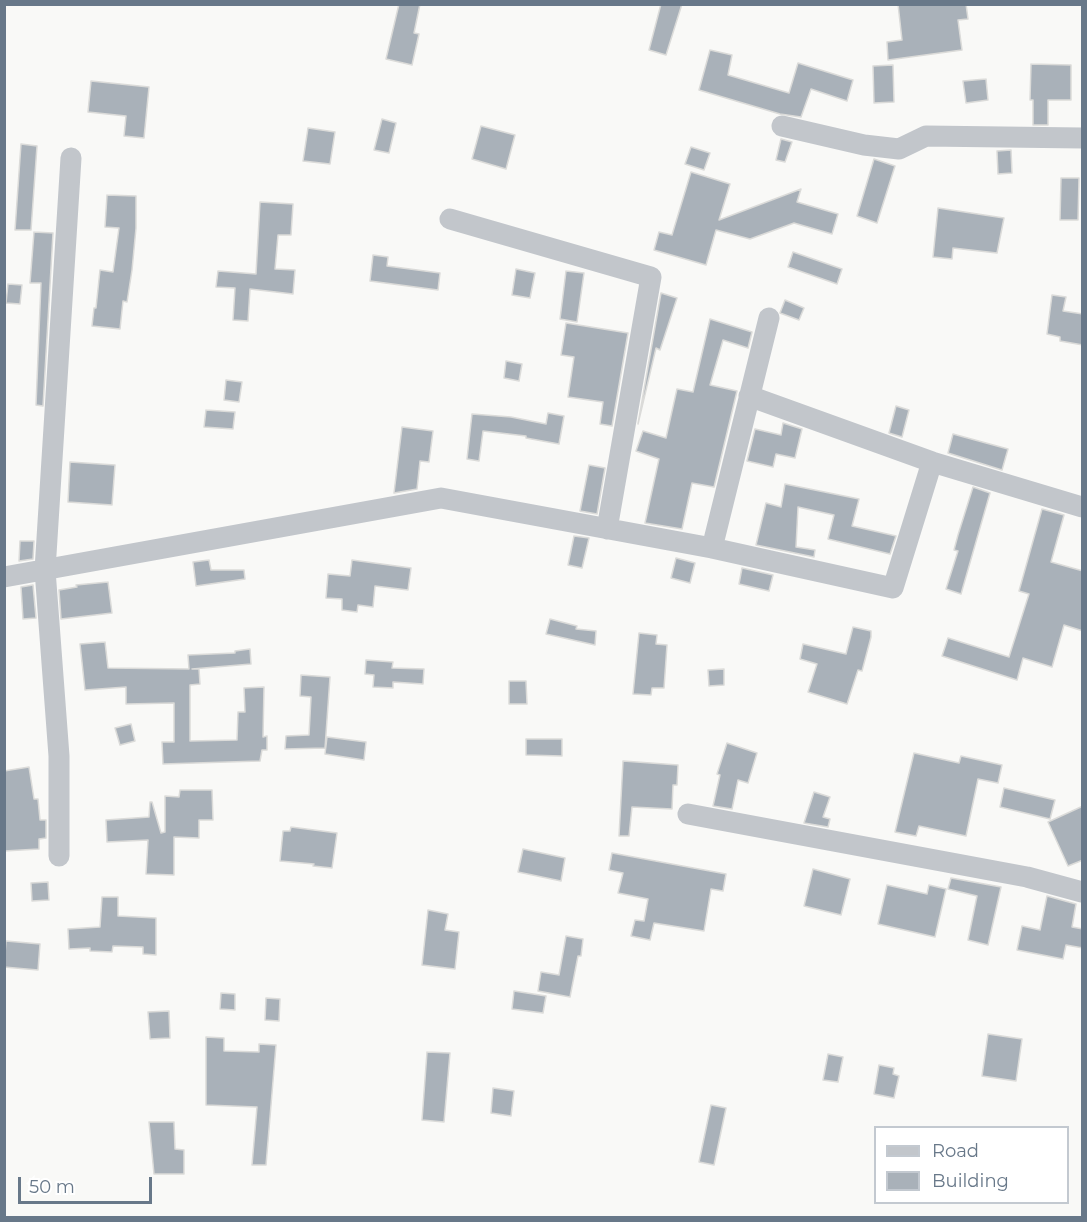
<!DOCTYPE html>
<html>
<head>
<meta charset="utf-8">
<style>
	body { margin:0 }
	#map { position:relative; width:1087px; height:1222px; overflow:hidden; background:#f9f9f7; font-family:Montserrat,sans-serif }
	canvas { display:block }
	.frame { position:absolute; inset:0; border:6px solid #687889; pointer-events:none }
	.legend { position:absolute; left:874px; top:1126px; width:195px; height:78px; box-sizing:border-box; background:#fff; border:2px solid #c3c9d0; margin:0; padding:8px 10px; list-style:none; font-size:18px; color:#687889 }
	.legend li { display:flex; align-items:center; gap:12px; height:30px }
	.legend b { width:30px; border:2px solid #c3c9d0 }
	.scale { position:absolute; left:18px; top:1177px; width:134px; height:27px; box-sizing:border-box; border:3px solid #687889; border-top:0; padding-left:8px; font-size:18px; line-height:21px; white-space:nowrap; color:#687889; -webkit-text-stroke:4px #fff; paint-order:stroke }
</style>
</head>
<body>
<div id="map">
<canvas width="1087" height="1222"></canvas>
<div class="frame"></div>
<ul class="legend">
<li><b style="height:8px;background:#c2c6cb"></b>Road</li>
<li><b style="height:16px;background:#a9b1b9"></b>Building</li>
</ul>
<div class="scale">50 m</div>
</div>
<script>
const context = document.querySelector('canvas').getContext('2d');
context.lineJoin = 'round';
function fillPath(path, color) {
  context.fillStyle = color;
  context.fill(path, 'evenodd');
}
function poly(rows) {
  const path = new Path2D();
  for (const r of rows) {
    path.moveTo(r[0], r[1]);
    for (let i = 2; i < r.length; i += 2) path.lineTo(r[i], r[i + 1]);
  }
  return path;
}
function strokePath(path, color, width, dash) {
  context.strokeStyle = color;
  context.lineWidth = width;
  context.lineCap = dash ? 'butt' : 'round';
  context.setLineDash(dash || []);
  context.stroke(path);
}
const building = poly([
	[399,4,420,4,414,33,419,34,412,65,386,59,399,4],
	[661,4,682,4,666,55,649,50,661,4],
	[898,4,966,4,968,19,958,20,962,50,888,60,887,42,902,40,898,4],
	[710,50,732,55,728,75,789,93,798,63,853,80,847,101,811,89,801,117,780,114,699,90,710,50],
	[1031,64,1071,65,1071,100,1048,100,1048,125,1033,125,1033,100,1030,100,1031,64],
	[893,65,894,102,874,103,873,66,893,65],
	[986,79,988,100,966,103,963,81,986,79],
	[91,81,149,87,144,138,124,136,126,116,88,112,91,81],
	[382,119,396,123,389,153,374,150,382,119],
	[481,126,515,135,506,169,472,159,481,126],
	[308,128,335,132,330,164,303,161,308,128],
	[781,139,792,142,785,162,776,160,781,139],
	[21,144,37,146,31,230,15,230,21,144],
	[691,147,710,153,704,170,685,164,691,147],
	[1011,150,1012,173,998,174,997,151,1011,150],
	[874,159,895,166,877,223,857,216,874,159],
	[691,172,730,184,719,220,801,189,797,202,838,214,832,234,794,223,750,239,716,230,706,265,654,250,659,232,672,235,691,172],
	[1061,178,1079,178,1078,220,1060,220,1061,178],
	[107,195,136,196,136,228,132,270,127,302,123,301,120,329,92,326,94,308,96,308,100,270,113,272,119,228,105,227,107,195],
	[260,202,293,204,291,235,278,235,275,269,295,270,293,294,250,289,248,321,233,320,235,288,216,287,218,271,256,274,260,202],
	[938,208,1004,218,997,253,953,248,952,259,933,257,938,208],
	[34,232,53,233,43,406,36,405,41,283,30,283,34,232],
	[793,252,842,269,837,284,788,267,793,252],
	[373,255,388,257,387,266,440,273,438,290,370,281,373,255],
	[516,269,535,273,530,298,512,295,516,269],
	[566,271,584,273,577,322,560,319,566,271],
	[8,284,22,285,20,304,6,303,8,284],
	[661,293,677,298,660,350,656,348,638,424,661,293],
	[1052,295,1066,297,1063,311,1083,314,1083,345,1060,341,1060,337,1047,334,1052,295],
	[785,300,804,308,799,320,780,313,785,300],
	[710,319,752,332,748,348,723,340,710,385,737,391,714,487,692,483,682,529,645,523,659,459,636,451,643,431,666,438,677,389,693,392,710,319],
	[566,323,628,333,612,426,600,424,603,402,568,397,574,357,561,355,566,323],
	[506,361,522,364,519,381,504,378,506,361],
	[226,380,242,382,239,402,224,400,226,380],
	[896,406,909,410,902,437,889,433,896,406],
	[206,410,235,412,233,429,204,427,206,410],
	[548,413,564,416,559,444,526,438,526,436,483,431,479,461,467,459,472,414,511,417,546,424,548,413],
	[783,423,802,429,795,458,776,454,773,467,747,461,755,429,781,435,783,423],
	[402,427,433,431,429,462,420,461,417,489,394,493,402,427],
	[953,434,1008,449,1002,470,948,453,953,434],
	[70,462,115,465,112,505,68,502,70,462],
	[589,465,605,468,597,514,580,511,589,465],
	[785,484,859,499,852,526,896,536,890,554,828,539,834,515,798,507,796,547,815,550,814,557,756,545,766,503,781,507,785,484],
	[973,487,990,493,961,594,946,589,958,551,954,550,958,535,973,487],
	[1042,509,1064,515,1051,562,1083,571,1083,631,1064,625,1052,667,1023,658,1017,680,942,656,948,638,1009,657,1029,594,1019,591,1042,509],
	[574,536,589,538,582,568,568,565,574,536],
	[20,541,34,541,33,559,19,561,20,541],
	[676,558,695,563,690,583,671,578,676,558],
	[209,560,211,570,244,570,245,579,196,586,193,562,209,560],
	[352,560,411,568,408,590,375,586,373,607,358,605,357,612,342,610,342,599,326,598,328,574,350,576,352,560],
	[742,568,773,575,769,591,739,584,742,568],
	[108,582,112,613,61,619,59,590,77,587,76,585,108,582],
	[33,585,36,618,23,619,21,587,33,585],
	[550,619,577,626,576,629,596,631,595,645,546,634,550,619],
	[853,627,871,631,871,637,862,671,858,670,847,704,808,692,817,664,800,659,803,644,846,654,853,627],
	[639,633,657,635,656,644,667,645,664,688,652,688,651,695,633,694,639,633],
	[105,642,108,668,189,669,188,655,235,653,235,651,250,649,251,664,192,669,199,669,200,684,190,685,190,741,237,740,238,712,245,712,244,688,264,687,263,737,267,736,267,750,262,750,260,761,163,764,162,742,174,742,174,703,126,704,126,687,85,690,80,644,105,642],
	[366,660,393,662,392,668,424,669,423,684,393,682,393,688,373,687,374,675,365,674,366,660],
	[724,669,724,685,709,686,708,670,724,669],
	[301,675,330,677,325,748,285,749,286,736,309,735,311,697,300,696,301,675],
	[509,681,526,681,527,704,509,704,509,681],
	[131,724,135,741,120,745,115,728,131,724],
	[327,737,366,742,364,760,325,754,327,737],
	[526,739,562,739,562,756,526,755,526,739],
	[727,743,757,753,748,783,738,780,732,809,713,806,720,775,717,774,727,743],
	[914,753,959,763,961,756,1002,765,998,783,978,779,966,836,919,826,916,836,895,832,914,753],
	[623,761,678,765,677,785,673,785,672,809,632,807,629,836,619,836,623,761],
	[29,767,34,799,38,799,40,820,46,820,46,838,39,839,39,849,4,851,4,771,29,767],
	[1004,788,1055,800,1050,819,1000,807,1004,788],
	[180,790,212,790,213,820,199,820,199,838,174,837,174,875,146,874,148,840,107,842,106,820,149,817,150,802,152,802,161,833,165,832,165,796,179,797,180,790],
	[814,792,830,797,823,817,830,819,828,827,804,823,814,792],
	[1083,806,1083,860,1068,866,1048,822,1083,806],
	[291,827,337,833,332,868,313,866,314,864,280,861,283,831,290,831,291,827],
	[523,849,565,858,561,881,518,872,523,849],
	[612,853,726,874,723,891,711,889,704,931,654,923,650,940,631,936,635,920,644,921,648,899,618,893,623,873,609,870,612,853],
	[813,869,850,879,841,915,804,906,813,869],
	[951,878,1001,887,988,945,968,940,977,896,948,889,951,878],
	[48,882,49,900,32,901,31,883,48,882],
	[887,885,927,894,929,885,946,889,935,937,878,924,887,885],
	[1047,896,1076,904,1072,927,1083,929,1083,948,1066,945,1063,959,1017,950,1022,926,1040,930,1047,896],
	[102,897,118,897,118,916,156,918,156,955,143,954,143,947,113,946,112,952,90,951,90,948,69,949,68,929,100,927,102,897],
	[428,910,448,914,445,930,459,932,455,969,422,965,428,910],
	[566,936,583,939,581,956,578,956,570,997,538,991,541,972,559,975,566,936],
	[6,941,40,944,38,970,4,967,6,941],
	[514,991,546,996,543,1013,512,1009,514,991],
	[221,993,235,994,235,1010,220,1009,221,993],
	[266,998,280,999,279,1021,265,1020,266,998],
	[169,1011,170,1038,150,1039,148,1012,169,1011],
	[988,1034,1022,1039,1016,1081,982,1076,988,1034],
	[206,1037,224,1038,224,1051,259,1052,259,1044,276,1045,266,1165,252,1165,257,1107,206,1105,206,1037],
	[427,1052,450,1053,444,1122,422,1120,427,1052],
	[828,1054,843,1057,838,1082,823,1080,828,1054],
	[879,1065,894,1068,893,1074,899,1076,894,1098,874,1094,879,1065],
	[493,1088,514,1091,511,1116,491,1113,493,1088],
	[711,1105,726,1108,714,1165,699,1162,711,1105],
	[149,1122,174,1122,175,1149,184,1150,184,1174,154,1174,149,1122]
]);
fillPath(building, '#a9b1b9');
strokePath(building, '#dbdbd9', 1.5);
strokePath(poly([
	[782,126,864,145,899,149,926,136,1082,138],
	[450,219,651,277,607,529],
	[749,396,932,462],
	[712,548,769,318],
	[4,577,441,498,712,548,893,588,932,462,1082,507],
	[688,814,1027,877,1082,892],
	[59,856,59,756,45,570,71,158]
]), '#c2c6cb', 21);
</script>
</body>
</html>
